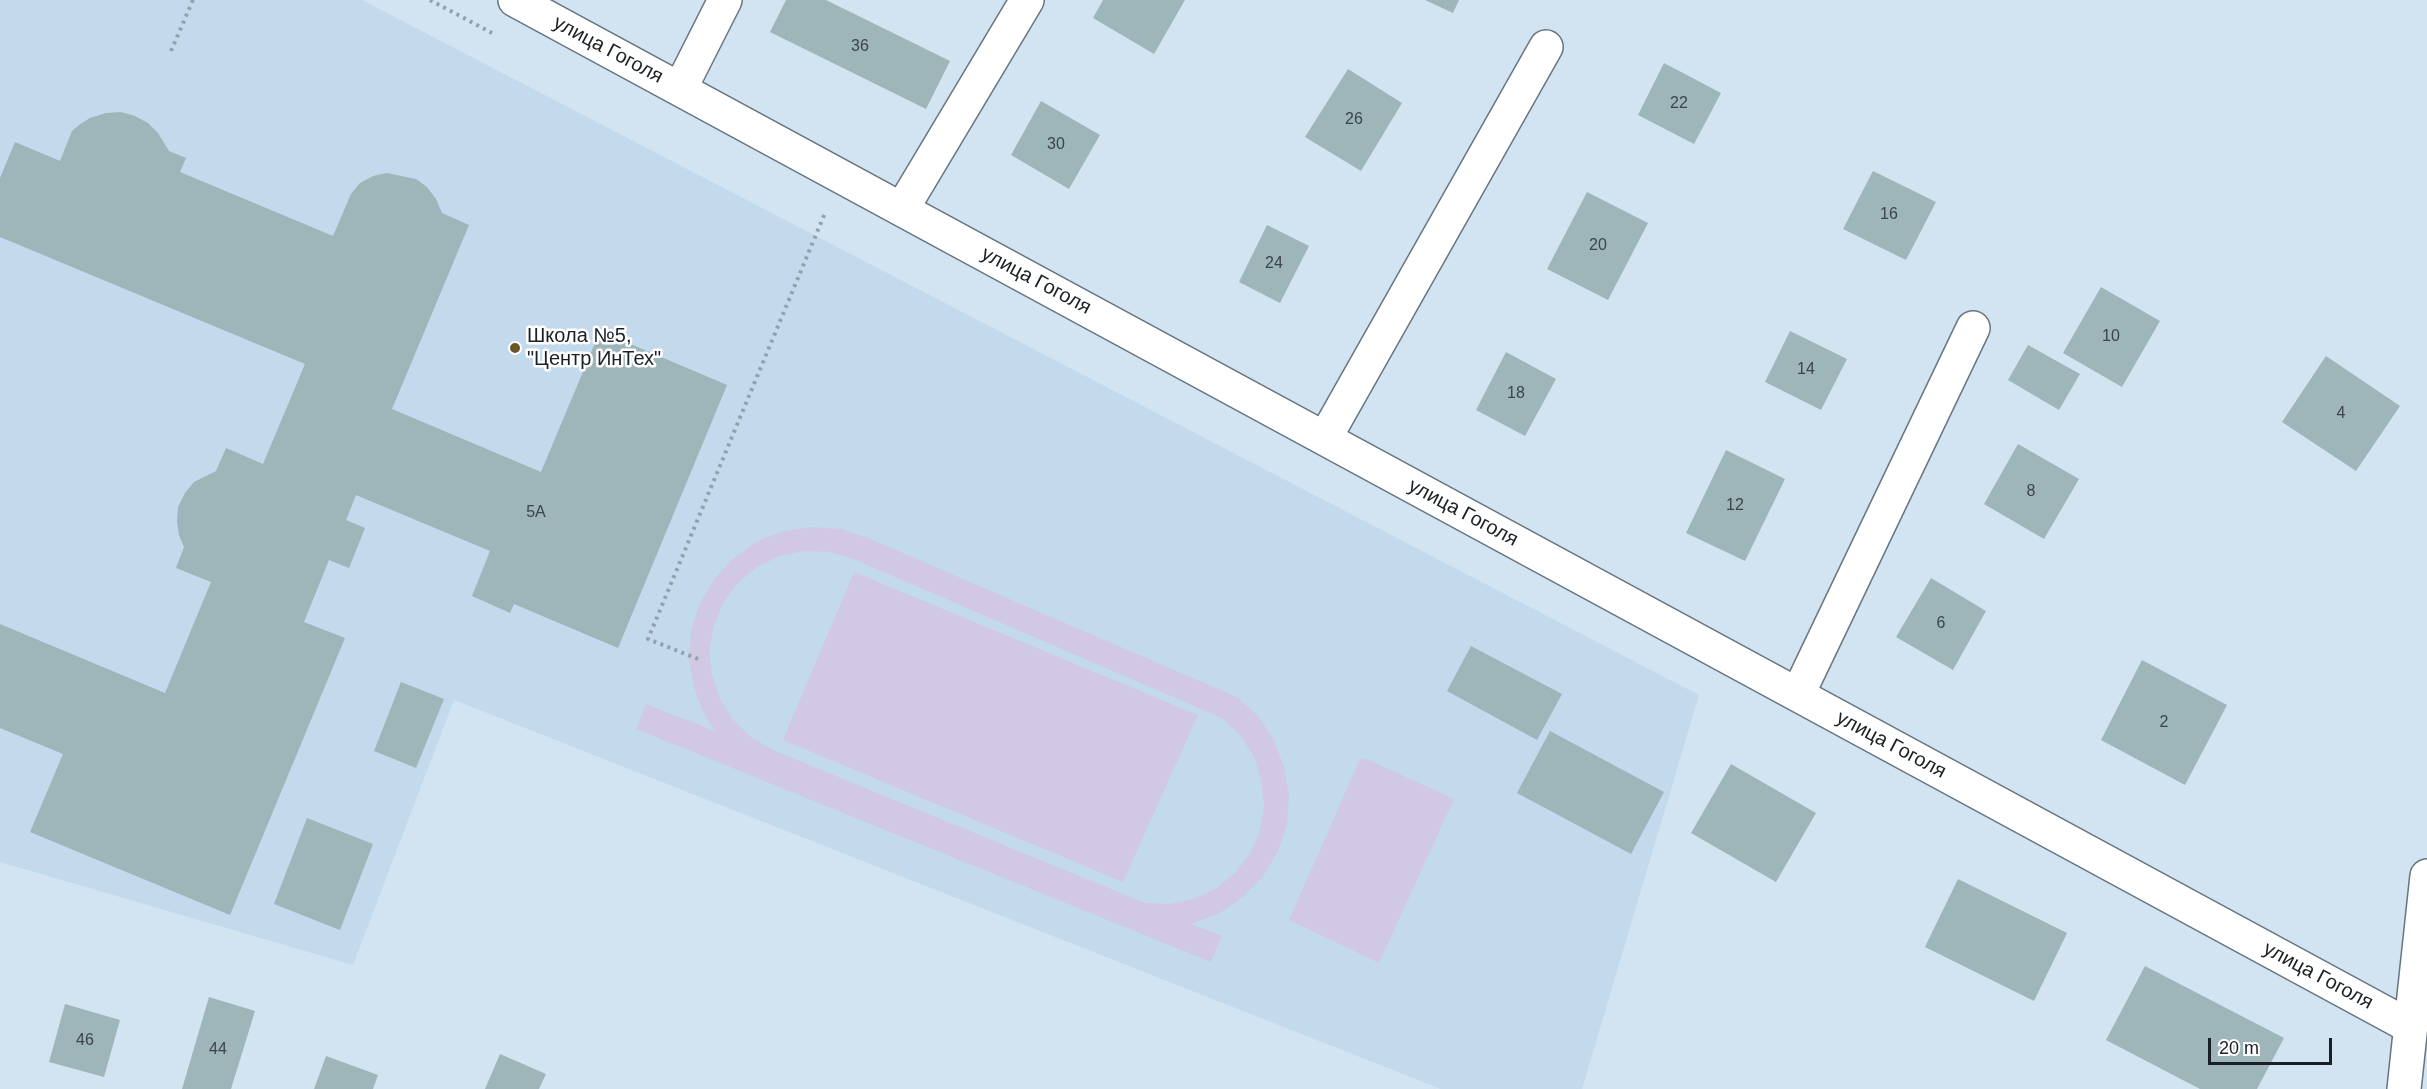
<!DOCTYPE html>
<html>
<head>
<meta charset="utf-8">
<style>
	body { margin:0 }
	#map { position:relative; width:2427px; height:1089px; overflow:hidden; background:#d2e4f1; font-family:Helvetica,sans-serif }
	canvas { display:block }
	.scale { position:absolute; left:2208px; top:1038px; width:124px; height:27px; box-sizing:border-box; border:3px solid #1a2025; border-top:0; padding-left:8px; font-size:18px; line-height:21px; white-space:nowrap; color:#1a2025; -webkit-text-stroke:4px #fff; paint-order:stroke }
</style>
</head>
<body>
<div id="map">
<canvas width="2427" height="1089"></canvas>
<div class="scale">20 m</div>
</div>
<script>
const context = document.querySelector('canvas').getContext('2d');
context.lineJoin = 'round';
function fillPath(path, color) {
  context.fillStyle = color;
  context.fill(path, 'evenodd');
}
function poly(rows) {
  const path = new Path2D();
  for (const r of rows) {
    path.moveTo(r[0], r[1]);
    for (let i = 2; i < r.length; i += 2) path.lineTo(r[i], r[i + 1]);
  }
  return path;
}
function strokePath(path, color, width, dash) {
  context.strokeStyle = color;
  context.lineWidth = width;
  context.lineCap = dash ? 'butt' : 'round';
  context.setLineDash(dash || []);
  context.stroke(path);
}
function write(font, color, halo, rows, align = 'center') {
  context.font = font + ' Helvetica,sans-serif';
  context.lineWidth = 5;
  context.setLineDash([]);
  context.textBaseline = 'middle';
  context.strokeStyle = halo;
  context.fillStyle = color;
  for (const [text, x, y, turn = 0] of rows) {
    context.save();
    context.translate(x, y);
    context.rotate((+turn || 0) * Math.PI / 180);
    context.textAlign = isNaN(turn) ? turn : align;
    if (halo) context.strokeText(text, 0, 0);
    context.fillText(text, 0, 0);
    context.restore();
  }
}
fillPath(poly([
	[0,0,362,0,1699,695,1582,1089,1441,1089,454,700,353,965,0,862]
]), '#c2daec');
fillPath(poly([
	[812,527,841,529,868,538,1237,697,1258,716,1274,740,1284,767,1289,795,1287,824,1278,851,1264,875,1244,896,1220,913,1191,924,1222,936,1211,962,636,729,646,704,715,731,704,714,694,687,689,659,691,631,700,603,715,578,734,558,757,541,784,531],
	[804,551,829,552,853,559,1222,718,1240,735,1254,756,1261,780,1264,805,1260,830,1251,852,1236,872,1217,888,1194,899,1169,904,1145,903,773,750,751,737,733,720,720,699,712,675,709,651,714,626,723,603,738,583,757,567,780,556],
	[854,572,1198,715,1123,882,783,740],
	[1365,758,1454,799,1379,963,1289,920,1360,759,1364,760]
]), '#d1c9e4');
fillPath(poly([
	[786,0,826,0,950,61,926,109,770,32],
	[1103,0,1185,0,1154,54,1093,18],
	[1425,0,1459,0,1453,13],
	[1664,63,1721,93,1694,144,1638,115],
	[1348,69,1402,103,1361,171,1305,137],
	[1041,101,1100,135,1069,189,1011,155],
	[121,112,135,116,148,123,158,133,169,151,186,158,180,172,333,236,351,194,360,183,373,176,387,173,416,179,427,187,436,199,442,213,469,225,392,409,541,472,600,331,727,385,618,648,514,604,510,613,472,596,490,551,356,495,346,520,365,528,349,568,329,560,304,622,345,638,230,915,30,832,63,754,0,728,0,624,165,693,211,582,176,568,184,547,179,535,177,521,178,507,185,493,194,482,216,471,226,448,263,464,305,364,0,237,0,178,15,142,60,161,72,131,79,125,90,118,106,113],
	[1873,171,1936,202,1906,260,1843,229],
	[1587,192,1648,223,1608,300,1547,269],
	[1267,225,1309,246,1280,303,1239,282],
	[2101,287,2160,321,2122,387,2063,353],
	[1790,331,1847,359,1821,410,1765,382],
	[2028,345,2080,374,2059,410,2008,380],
	[1506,352,1556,379,1525,436,1476,410],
	[2326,356,2400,406,2356,471,2282,422],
	[2018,444,2079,479,2044,539,1984,504],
	[1726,450,1785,479,1745,561,1686,533],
	[1931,578,1986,611,1953,670,1896,637],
	[1471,646,1562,694,1537,740,1447,691],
	[2142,660,2227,705,2185,785,2101,740],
	[401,682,444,699,416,768,374,751],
	[1550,731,1664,792,1631,854,1517,793],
	[1731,764,1816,813,1776,882,1691,833],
	[307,818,373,844,340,930,274,904],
	[1958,879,2067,933,2034,1001,1925,947],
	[2145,966,2284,1038,2257,1089,2200,1089,2106,1040],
	[209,997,255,1011,231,1089,182,1089],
	[65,1004,120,1020,104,1077,49,1062],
	[500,1054,546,1074,539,1089,485,1089],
	[326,1056,378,1075,373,1089,314,1089]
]), '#9eb5b9');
const minor = poly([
	[515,0,2411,1027],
	[680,89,725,0],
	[902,209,1027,0],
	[1325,438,1546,47],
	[1798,694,1973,328],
	[2404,1089,2427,876]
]);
strokePath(minor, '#667681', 36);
strokePath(poly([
	[430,0,492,33],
	[171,51,193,0],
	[698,659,648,639,825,213,827,214]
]), '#93a1ab', 4, [3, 4.5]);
strokePath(minor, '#fff', 33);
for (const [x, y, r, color] of [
	[515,348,6,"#6c5626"]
]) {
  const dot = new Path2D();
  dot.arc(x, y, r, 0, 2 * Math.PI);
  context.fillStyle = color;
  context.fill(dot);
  strokePath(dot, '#fff', 2);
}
write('16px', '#3b454a', null, [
	["36",860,47],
	["22",1679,104],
	["26",1354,120],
	["30",1056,145],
	["16",1889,215],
	["20",1598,246],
	["24",1274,264],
	["10",2111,337],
	["14",1806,370],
	["18",1516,394],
	["4",2341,414],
	["8",2031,492],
	["12",1735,506],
	["5А",536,513],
	["6",1941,624],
	["2",2164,723],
	["46",85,1041],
	["44",218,1050]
]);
write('20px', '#1a2025', '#fff', [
	["улица Гоголя",608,50,28],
	["улица Гоголя",1036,281,28],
	["улица Гоголя",1463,513,28],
	["улица Гоголя",1891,745,28],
	["улица Гоголя",2318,976,28]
]);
write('20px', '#1a2025', '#fff', [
	["Школа №5,",527,336],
	["\"Центр ИнТех\"",527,359]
], 'left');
</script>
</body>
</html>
